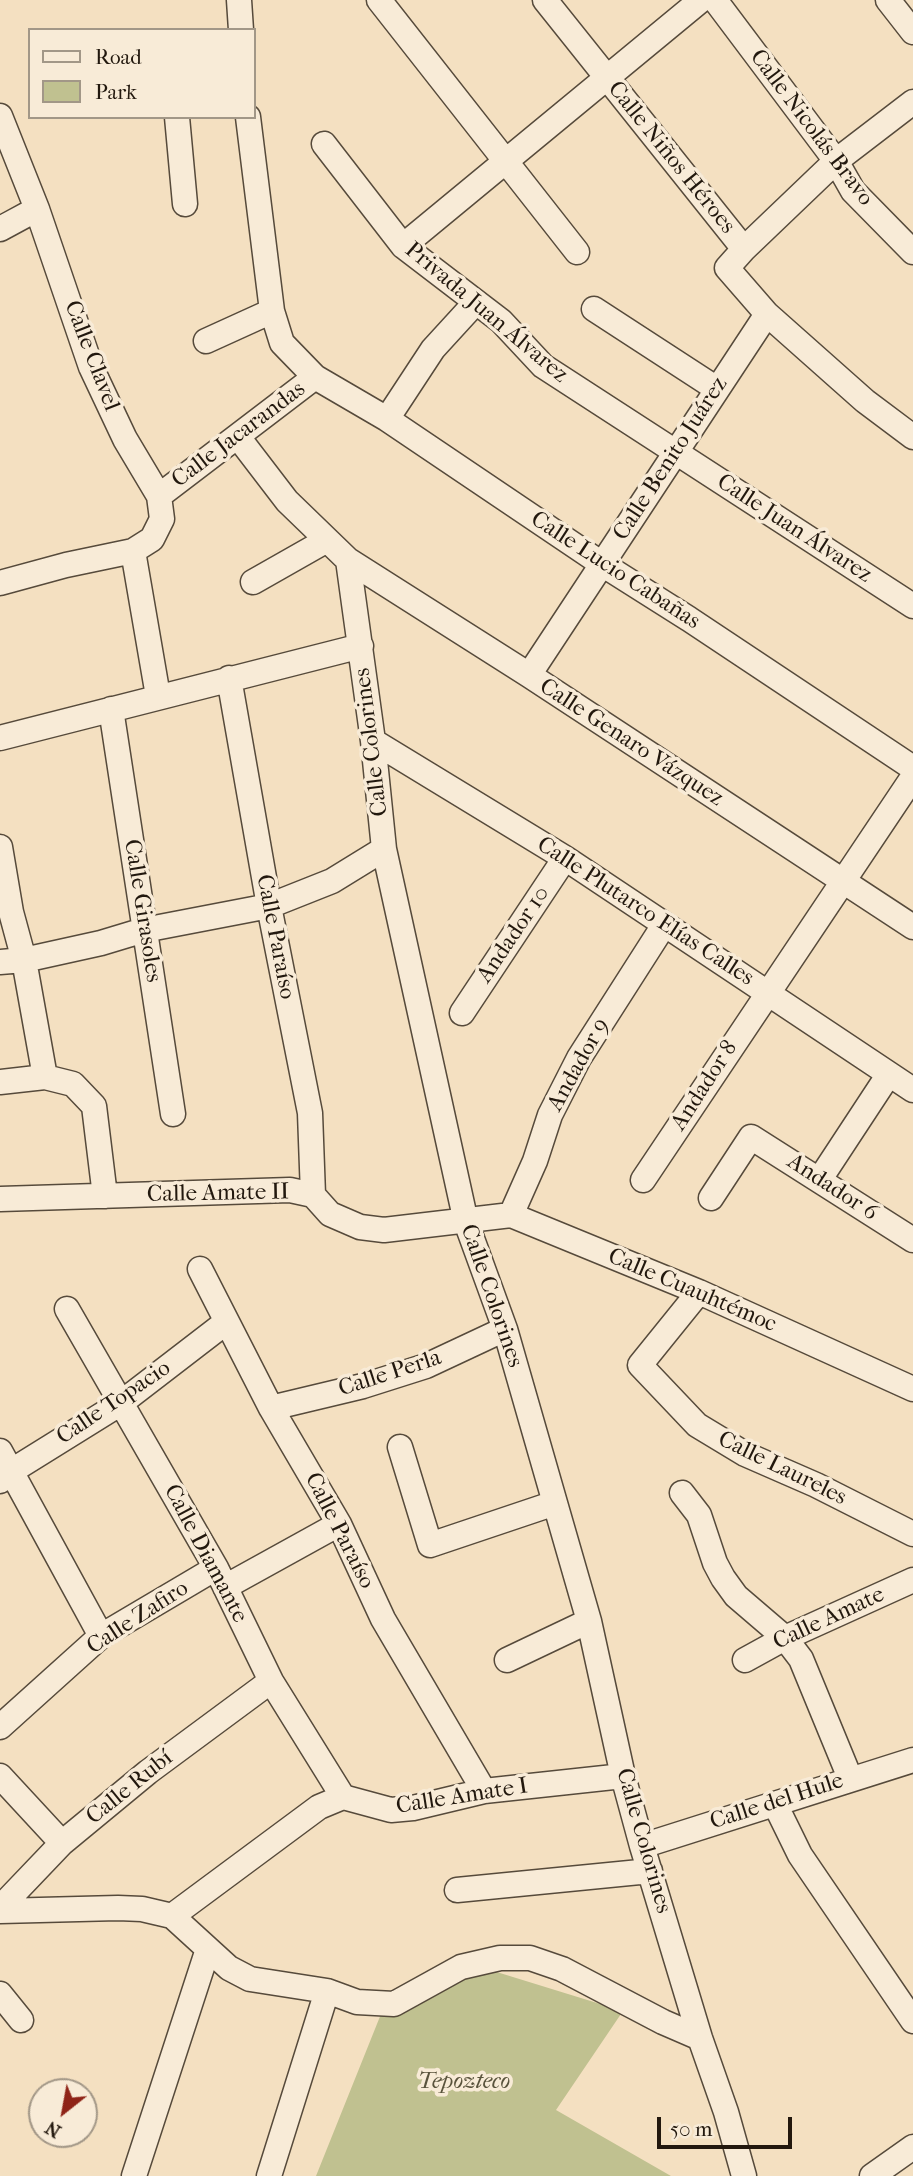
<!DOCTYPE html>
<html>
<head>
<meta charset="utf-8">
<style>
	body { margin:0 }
	#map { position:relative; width:913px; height:2176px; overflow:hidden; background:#f4e0c1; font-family:"IM FELL French Canon",serif }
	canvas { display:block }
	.legend { position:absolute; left:28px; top:28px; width:228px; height:91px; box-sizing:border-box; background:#f8ebd7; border:2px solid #a29787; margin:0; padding:9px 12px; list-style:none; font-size:21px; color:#22180e }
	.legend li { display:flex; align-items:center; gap:14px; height:35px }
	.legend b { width:35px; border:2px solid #a29787 }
	.north { position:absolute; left:28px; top:2078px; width:70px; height:70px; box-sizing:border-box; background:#f8ebd7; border:2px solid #a29787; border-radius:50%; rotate:211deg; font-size:19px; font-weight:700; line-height:28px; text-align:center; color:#22180e }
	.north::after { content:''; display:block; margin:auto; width:24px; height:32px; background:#8f2418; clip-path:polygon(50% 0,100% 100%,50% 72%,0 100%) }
	.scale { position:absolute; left:657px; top:2117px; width:135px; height:32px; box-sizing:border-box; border:4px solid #22180e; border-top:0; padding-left:9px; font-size:21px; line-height:24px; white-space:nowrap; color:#22180e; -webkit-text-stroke:5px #f8ebd7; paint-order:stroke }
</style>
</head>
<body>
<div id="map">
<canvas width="913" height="2176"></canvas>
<ul class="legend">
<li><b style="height:9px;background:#f8ebd7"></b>Road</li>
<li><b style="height:19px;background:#c0c190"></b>Park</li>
</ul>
<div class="north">N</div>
<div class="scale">50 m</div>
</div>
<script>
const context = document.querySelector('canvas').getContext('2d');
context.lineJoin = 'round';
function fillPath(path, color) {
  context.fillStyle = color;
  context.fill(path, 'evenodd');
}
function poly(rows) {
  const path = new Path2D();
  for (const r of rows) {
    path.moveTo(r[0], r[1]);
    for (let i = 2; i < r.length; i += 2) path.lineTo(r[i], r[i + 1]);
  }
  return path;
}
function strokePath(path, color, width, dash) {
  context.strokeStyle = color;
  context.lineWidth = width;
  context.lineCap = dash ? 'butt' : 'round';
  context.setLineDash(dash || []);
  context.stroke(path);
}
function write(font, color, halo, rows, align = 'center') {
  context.font = font + ' "IM FELL French Canon",serif';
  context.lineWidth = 7;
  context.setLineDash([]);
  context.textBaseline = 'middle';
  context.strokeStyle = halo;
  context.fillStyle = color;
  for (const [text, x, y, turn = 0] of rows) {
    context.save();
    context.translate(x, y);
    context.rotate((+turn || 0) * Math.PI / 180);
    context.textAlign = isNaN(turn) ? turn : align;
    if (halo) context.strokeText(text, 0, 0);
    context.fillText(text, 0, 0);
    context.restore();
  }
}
fillPath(poly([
	[487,1969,623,2011,556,2110,671,2176,316,2176,381,2014]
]), '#c0c190');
const minor = poly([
	[239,0,241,30],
	[379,0,577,252],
	[545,0,744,249],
	[715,0,836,161,853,191,913,252],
	[888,0,913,32],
	[913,102,836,161,744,249,727,268,767,314,865,401,913,437],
	[0,116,37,209,91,367,125,439,159,496,162,519,152,539,133,551,66,565,0,583],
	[177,117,185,204],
	[248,117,272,311,282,343,315,377,387,419,602,564,689,619,913,768],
	[324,144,403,246,501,321,543,366,913,606],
	[0,229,37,209],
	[403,246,701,0],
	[594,309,717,389],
	[206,341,272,311],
	[387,419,433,349,476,302],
	[238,437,287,501,348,560,529,675,913,927],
	[159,496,315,377],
	[133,551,158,696],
	[348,560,373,741,384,849,466,1222,505,1329,555,1503,589,1621,623,1776,642,1846,700,2038,726,2112,744,2176],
	[253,582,327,540],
	[529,675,767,314],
	[229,678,269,906,310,1113,313,1195],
	[111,709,173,1114],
	[0,738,361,646],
	[373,741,565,858,913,1090],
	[0,847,11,912,24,960,45,1077],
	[0,962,24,960,101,943,144,930,269,906,332,881,384,849],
	[462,1013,565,858],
	[0,1082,45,1077,73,1084,94,1106,105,1196],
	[820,1179,889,1074],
	[643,1180,913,777],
	[711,1198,751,1137,913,1240],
	[0,1199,290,1190,313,1195,330,1214,360,1227,384,1230,511,1215,699,1292,913,1389],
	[511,1215,535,1161,550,1115,579,1058,664,925],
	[200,1269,271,1408,339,1524,383,1619,484,1791],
	[699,1292,640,1365,697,1425,745,1454,816,1485,913,1534],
	[67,1309,216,1568,271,1681,343,1797],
	[271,1408,363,1386,426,1366,505,1329],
	[400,1447,430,1545,555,1503],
	[0,1451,101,1636],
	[0,1481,10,1472,121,1403,225,1323],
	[682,1493,699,1515,715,1563,723,1578,736,1596,785,1638,801,1659,850,1778],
	[225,1587,339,1524],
	[507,1660,589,1621],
	[745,1660,785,1638,913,1580],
	[0,1727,101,1636,216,1568],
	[0,1776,62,1843],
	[775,1804,800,1855,913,2021],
	[642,1846,913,1760],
	[457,1890,650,1871],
	[0,1908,62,1843,148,1772,271,1681],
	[0,1911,118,1908,142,1909,172,1916,229,1968,250,1979,327,1991,357,2002,394,2004,461,1967,500,1958,530,1958,562,1969,663,2022,700,2038],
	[172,1916,319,1807,343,1797,391,1810,413,1808,484,1791,623,1776],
	[0,1994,21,2020],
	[134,2176,208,1949],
	[269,2176,327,1991],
	[872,2176,913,2147]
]);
strokePath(minor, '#564a3b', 27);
strokePath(minor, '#f8ebd7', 24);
write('23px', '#22180e', '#f8ebd7', [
	["Calle Nicolás Bravo",811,128,53],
	["Calle Niños Héroes",671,158,51],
	["Privada Juan Álvarez",486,313,40],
	["Calle Clavel",91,356,69],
	["Calle Jacarandas",239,435,-37],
	["Calle Benito Juárez",671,459,-57],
	["Calle Juan Álvarez",794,529,33],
	["Calle Lucio Cabañas",615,571,33],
	["Calle Colorines",372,742,-97],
	["Calle Genaro Vázquez",631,743,33],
	["Calle Girasoles",142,911,81],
	["Calle Plutarco Elías Calles",645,912,33],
	["Andador 10",514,935,-56],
	["Calle Paraíso",275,937,79],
	["Andador 9",579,1065,-61],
	["Andador 8",705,1086,-57],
	["Andador 6",832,1188,33],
	["Calle Amate II",218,1194,-1],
	["Calle Cuauhtémoc",692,1291,23],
	["Calle Colorines",491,1296,71],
	["Calle Perla",390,1374,-18],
	["Calle Topacio",114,1403,-34],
	["Calle Laureles",782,1469,26],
	["Calle Paraíso",339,1531,63],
	["Calle Diamante",205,1554,62],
	["Calle Zafiro",138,1618,-33],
	["Calle Amate",829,1619,-25],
	["Calle Rubí",130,1788,-39],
	["Calle Amate I",462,1797,-9],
	["Calle del Hule",777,1802,-18],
	["Calle Colorines",643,1841,74]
]);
write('italic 23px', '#59533c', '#f8ebd7', [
	["Tepozteco",464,2082]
]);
</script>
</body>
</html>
